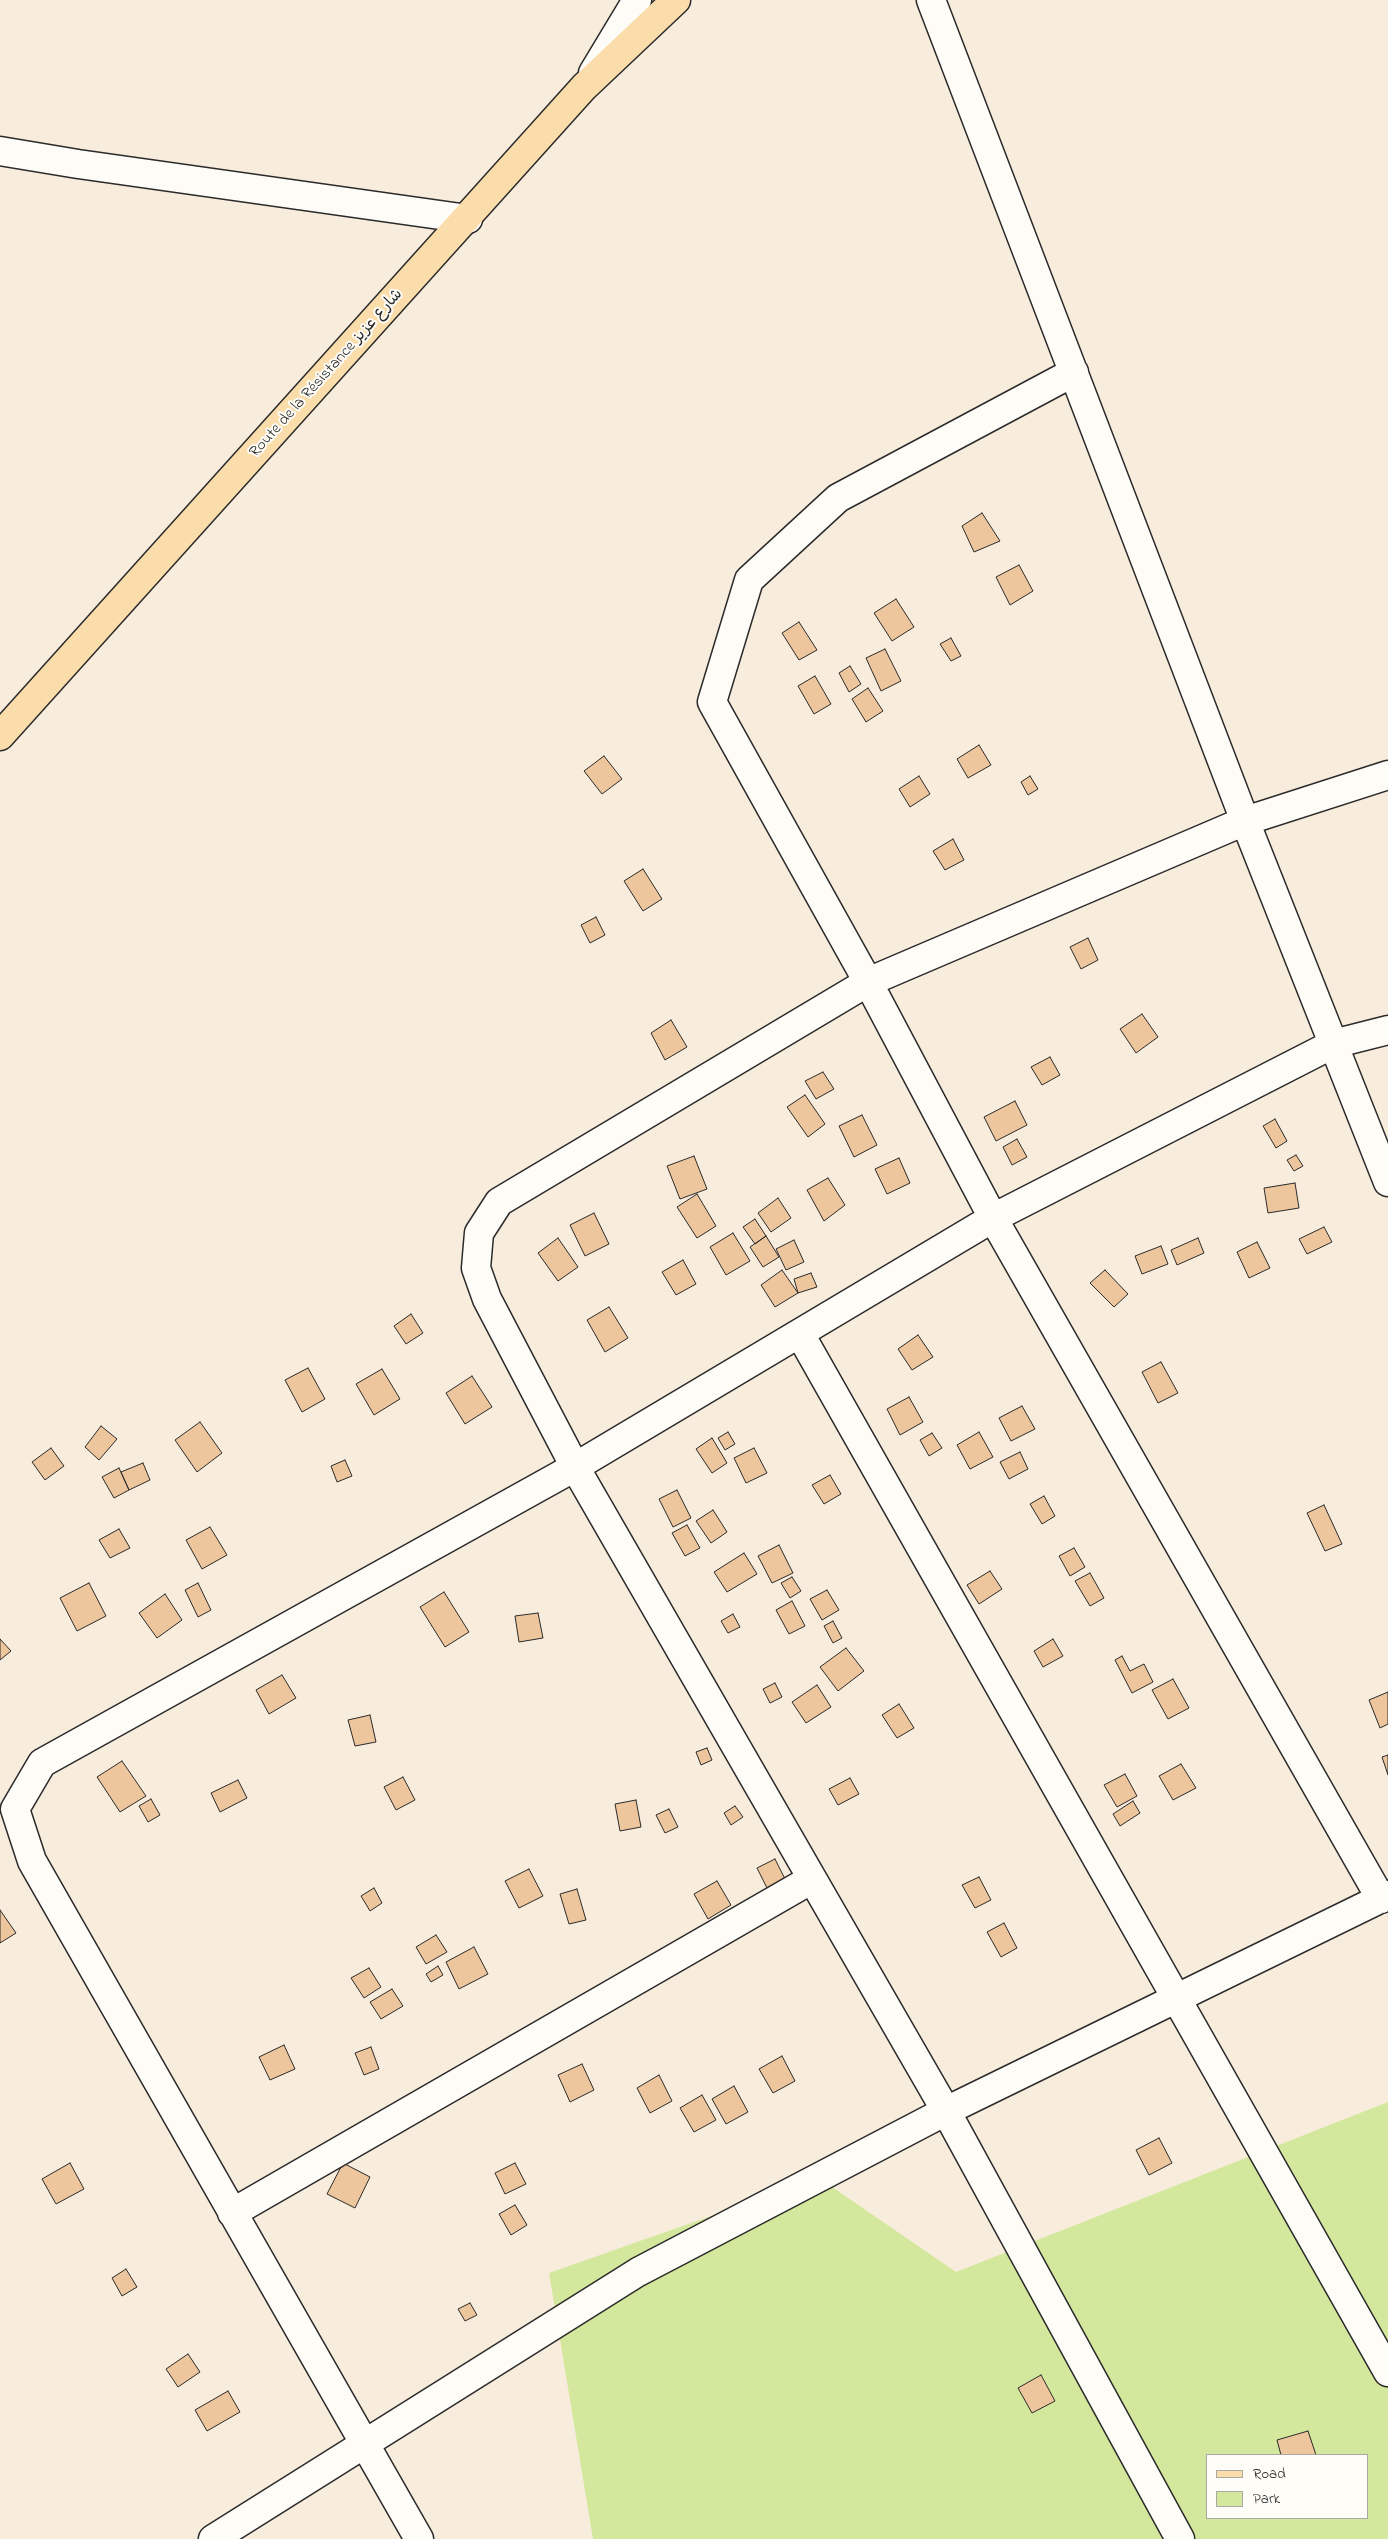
<!DOCTYPE html>
<html>
<head>
<meta charset="utf-8">
<style>
	body { margin:0 }
	#map { position:relative; width:1388px; height:2539px; overflow:hidden; background:#f8ecdc; font-family:"Indie Flower",sans-serif }
	canvas { display:block }
	.legend { position:absolute; left:1206px; top:2454px; width:162px; height:65px; box-sizing:border-box; background:#fdfcf7; border:1px solid #a9a8a5; margin:0; padding:6px 9px; list-style:none; font-size:15px; color:#2b2b2b }
	.legend li { display:flex; align-items:center; gap:10px; height:25px }
	.legend b { width:25px; border:1px solid #a9a8a5 }
</style>
</head>
<body>
<div id="map">
<canvas width="1388" height="2539"></canvas>
<ul class="legend">
<li><b style="height:6px;background:#fbddab"></b>Road</li>
<li><b style="height:14px;background:#d4e89d"></b>Park</li>
</ul>
</div>
<script>
const context = document.querySelector('canvas').getContext('2d');
context.lineJoin = 'round';
function fillPath(path, color) {
  context.fillStyle = color;
  context.fill(path, 'evenodd');
}
function poly(rows) {
  const path = new Path2D();
  for (const r of rows) {
    path.moveTo(r[0], r[1]);
    for (let i = 2; i < r.length; i += 2) path.lineTo(r[i], r[i + 1]);
  }
  return path;
}
function strokePath(path, color, width, dash) {
  context.strokeStyle = color;
  context.lineWidth = width;
  context.lineCap = dash ? 'butt' : 'round';
  context.setLineDash(dash || []);
  context.stroke(path);
}
function write(font, color, halo, rows, align = 'center') {
  context.font = font + ' "Indie Flower","Playpen Sans Arabic",sans-serif';
  context.lineWidth = 4;
  context.setLineDash([]);
  context.textBaseline = 'middle';
  context.strokeStyle = halo;
  context.fillStyle = color;
  for (const [text, x, y, turn = 0] of rows) {
    context.save();
    context.translate(x, y);
    context.rotate((+turn || 0) * Math.PI / 180);
    context.textAlign = isNaN(turn) ? turn : align;
    if (halo) context.strokeText(text, 0, 0);
    context.fillText(text, 0, 0);
    context.restore();
  }
}
fillPath(poly([
	[1388,2102,1388,2539,593,2539,549,2273,819,2178,956,2272],
	[1207,2455,1367,2455,1367,2518,1207,2518]
]), '#d4e89d');
const building = poly([
	[982,513,1000,541,974,552,962,526,982,513],
	[1019,565,1033,591,1010,605,996,577,1019,565],
	[896,599,914,627,892,641,874,613,896,599],
	[799,622,817,650,799,660,782,633,799,622],
	[951,638,961,656,951,661,940,644,951,638],
	[885,649,901,681,881,691,866,658,885,649],
	[850,666,861,684,849,692,839,673,850,666],
	[815,676,831,704,814,714,798,686,815,676],
	[868,688,883,711,866,722,852,699,868,688],
	[979,745,991,765,968,778,957,759,979,745],
	[604,756,622,779,602,794,584,771,604,756],
	[919,776,930,794,910,807,899,789,919,776],
	[1030,776,1038,789,1028,795,1021,782,1030,776],
	[953,839,964,860,945,870,933,851,953,839],
	[643,869,662,899,643,911,624,881,643,869],
	[596,917,605,935,590,943,581,925,596,917],
	[1088,938,1098,960,1081,969,1070,947,1088,938],
	[1142,1014,1158,1037,1136,1053,1120,1029,1142,1014],
	[671,1020,687,1047,665,1060,651,1033,671,1020],
	[1050,1057,1060,1075,1042,1085,1031,1067,1050,1057],
	[823,1072,834,1089,816,1099,805,1081,823,1072],
	[805,1095,825,1124,808,1137,787,1107,805,1095],
	[1015,1101,1027,1125,996,1141,984,1117,1015,1101],
	[862,1115,877,1145,854,1157,839,1126,862,1115],
	[1275,1119,1287,1141,1276,1148,1263,1126,1275,1119],
	[1017,1139,1027,1157,1012,1165,1003,1147,1017,1139],
	[1296,1155,1303,1166,1294,1171,1287,1160,1296,1155],
	[694,1156,707,1189,680,1199,667,1166,694,1156],
	[899,1158,910,1183,887,1194,875,1169,899,1158],
	[828,1178,845,1205,824,1221,807,1190,828,1178],
	[1295,1183,1299,1208,1268,1213,1264,1188,1295,1183],
	[697,1194,716,1226,697,1238,677,1207,697,1194],
	[778,1198,791,1218,771,1232,758,1213,778,1198],
	[594,1213,609,1244,585,1256,570,1225,594,1213],
	[755,1219,766,1236,755,1244,743,1227,755,1219],
	[1324,1227,1332,1242,1307,1254,1299,1239,1324,1227],
	[733,1233,750,1261,726,1275,710,1247,733,1233],
	[766,1236,779,1257,763,1267,750,1247,766,1236],
	[558,1238,578,1267,558,1281,538,1253,558,1238],
	[1198,1238,1204,1253,1177,1265,1171,1250,1198,1238],
	[794,1240,804,1262,786,1270,776,1249,794,1240],
	[1257,1242,1270,1268,1249,1278,1237,1252,1257,1242],
	[1161,1246,1168,1264,1142,1274,1135,1256,1161,1246],
	[683,1260,696,1284,676,1295,662,1272,683,1260],
	[782,1270,798,1293,775,1307,761,1285,782,1270],
	[1105,1270,1128,1294,1114,1307,1090,1283,1105,1270],
	[811,1273,817,1287,798,1293,794,1279,811,1273],
	[609,1307,628,1338,605,1352,587,1320,609,1307],
	[411,1314,423,1333,406,1344,394,1326,411,1314],
	[918,1335,933,1357,912,1370,898,1349,918,1335],
	[1161,1362,1178,1393,1158,1403,1142,1372,1161,1362],
	[308,1368,325,1399,302,1412,285,1380,308,1368],
	[382,1369,400,1399,374,1415,356,1384,382,1369],
	[472,1376,492,1407,465,1424,446,1393,472,1376],
	[909,1397,923,1422,900,1435,887,1409,909,1397],
	[1022,1406,1035,1429,1011,1441,999,1418,1022,1406],
	[200,1422,222,1453,197,1472,175,1440,200,1422],
	[101,1426,117,1439,99,1460,85,1447,101,1426],
	[728,1432,735,1444,725,1450,718,1438,728,1432],
	[979,1432,993,1457,970,1469,957,1445,979,1432],
	[932,1433,942,1448,929,1456,920,1440,932,1433],
	[712,1438,727,1463,712,1473,696,1449,712,1438],
	[51,1448,64,1466,45,1480,32,1462,51,1448],
	[754,1448,767,1473,746,1483,734,1458,754,1448],
	[1020,1452,1028,1469,1009,1479,1000,1462,1020,1452],
	[345,1460,352,1476,337,1482,331,1466,345,1460],
	[143,1463,150,1480,129,1490,121,1472,143,1463],
	[119,1468,129,1490,114,1498,102,1477,119,1468],
	[830,1475,841,1494,824,1504,812,1485,830,1475],
	[677,1490,691,1518,673,1527,659,1499,677,1490],
	[1044,1496,1055,1516,1042,1524,1030,1504,1044,1496],
	[1324,1505,1342,1544,1325,1551,1307,1513,1324,1505],
	[713,1510,727,1532,711,1543,696,1521,713,1510],
	[687,1525,700,1548,685,1556,672,1533,687,1525],
	[210,1527,227,1555,202,1569,186,1540,210,1527],
	[119,1529,130,1548,110,1558,99,1540,119,1529],
	[779,1545,793,1573,772,1583,758,1556,779,1545],
	[1074,1548,1085,1567,1070,1576,1059,1556,1074,1548],
	[744,1553,757,1574,727,1592,714,1572,744,1553],
	[990,1571,1002,1589,979,1604,967,1585,990,1571],
	[1090,1573,1104,1598,1090,1606,1075,1581,1090,1573],
	[792,1577,801,1591,790,1598,781,1583,792,1577],
	[89,1583,106,1616,77,1631,60,1598,89,1583],
	[198,1583,211,1610,198,1617,185,1590,198,1583],
	[827,1590,839,1610,822,1620,810,1599,827,1590],
	[444,1592,469,1632,445,1647,420,1607,444,1592],
	[165,1594,182,1620,157,1638,139,1613,165,1594],
	[792,1601,805,1626,789,1634,776,1610,792,1601],
	[538,1613,543,1638,519,1642,515,1616,538,1613],
	[733,1614,740,1627,728,1633,721,1621,733,1614],
	[833,1621,842,1638,833,1643,824,1626,833,1621],
	[0,1639,11,1651,0,1660,0,1639],
	[1053,1639,1063,1656,1043,1667,1034,1651,1053,1639],
	[846,1648,864,1671,838,1691,820,1667,846,1648],
	[1122,1656,1130,1671,1144,1664,1153,1682,1132,1693,1115,1660,1122,1656],
	[282,1675,296,1698,269,1714,256,1690,282,1675],
	[1173,1679,1189,1708,1168,1719,1152,1690,1173,1679],
	[775,1683,782,1697,770,1703,763,1689,775,1683],
	[817,1685,831,1707,806,1723,792,1702,817,1685],
	[1388,1692,1388,1724,1380,1728,1369,1700,1388,1692],
	[899,1704,914,1728,897,1738,882,1715,899,1704],
	[370,1715,376,1742,355,1746,348,1720,370,1715],
	[707,1748,712,1760,701,1765,696,1752,707,1748],
	[1388,1755,1388,1775,1382,1757,1388,1755],
	[122,1761,146,1796,120,1812,97,1777,122,1761],
	[1181,1764,1196,1788,1173,1800,1159,1776,1181,1764],
	[1125,1774,1137,1796,1117,1807,1104,1785,1125,1774],
	[403,1777,415,1800,396,1810,384,1787,403,1777],
	[850,1778,859,1794,838,1805,829,1789,850,1778],
	[238,1780,247,1798,220,1812,211,1793,238,1780],
	[151,1799,160,1815,148,1822,139,1806,151,1799],
	[636,1800,641,1827,620,1831,615,1804,636,1800],
	[1133,1801,1140,1813,1120,1826,1113,1814,1133,1801],
	[735,1806,743,1817,731,1825,724,1813,735,1806],
	[669,1809,678,1827,665,1833,656,1815,669,1809],
	[775,1859,785,1879,767,1888,757,1868,775,1859],
	[529,1869,543,1896,519,1908,505,1881,529,1869],
	[979,1877,991,1900,975,1908,962,1885,979,1877],
	[717,1881,731,1905,708,1919,694,1894,717,1881],
	[374,1888,382,1903,370,1911,361,1896,374,1888],
	[577,1889,586,1920,569,1924,560,1894,577,1889],
	[0,1910,16,1933,0,1943,0,1910],
	[1004,1923,1017,1948,1001,1957,987,1932,1004,1923],
	[436,1935,447,1952,426,1964,416,1947,436,1935],
	[474,1947,488,1974,459,1989,446,1962,474,1947],
	[438,1966,443,1975,431,1982,426,1974,438,1966],
	[369,1968,381,1987,364,1998,351,1978,369,1968],
	[392,1989,403,2006,381,2019,370,2002,392,1989],
	[284,2045,295,2069,270,2080,259,2057,284,2045],
	[371,2047,379,2069,364,2075,355,2053,371,2047],
	[782,2056,795,2081,773,2093,759,2069,782,2056],
	[582,2064,594,2090,570,2102,558,2075,582,2064],
	[659,2075,672,2101,650,2113,637,2088,659,2075],
	[734,2086,748,2112,726,2124,712,2099,734,2086],
	[702,2095,716,2120,694,2132,680,2108,702,2095],
	[1159,2138,1172,2163,1149,2175,1136,2150,1159,2138],
	[70,2163,84,2189,56,2204,42,2179,70,2163],
	[343,2163,370,2177,355,2208,327,2194,343,2163],
	[515,2163,526,2184,505,2194,495,2173,515,2163],
	[515,2205,527,2225,511,2235,499,2214,515,2205],
	[126,2269,137,2287,122,2296,112,2278,126,2269],
	[470,2303,477,2315,465,2321,458,2309,470,2303],
	[188,2354,200,2372,178,2387,166,2369,188,2354],
	[1041,2375,1055,2401,1032,2413,1018,2388,1041,2375],
	[228,2391,240,2412,207,2431,195,2410,228,2391],
	[1308,2431,1316,2455,1281,2455,1277,2440,1308,2431]
]);
fillPath(building, '#edc69d');
strokePath(building, '#2b2b2b', 1);
const minor = poly([
	[931,0,1245,821,1388,1182],
	[593,73,637,0],
	[0,151,78,164,468,219],
	[1074,372,838,498,749,580,712,702,868,982,993,1218,1381,1899],
	[800,1334,1388,2372],
	[232,2213,812,1879],
	[213,2539,638,2272,946,2111,1388,1895],
	[419,2539,32,1861,15,1809,42,1763,575,1467,993,1218,1333,1044,1388,1030],
	[1180,2539,946,2111,575,1467,487,1299,476,1268,479,1233,499,1202,868,982,1245,821,1388,775]
]);
const major = poly([
	[0,736,584,87,676,0]
]);
strokePath(minor, '#2b2b2b', 31);
strokePath(major, '#2b2b2b', 31);
strokePath(minor, '#fdfcf7', 28);
strokePath(major, '#fbddab', 28);
write('16px', '#2b2b2b', '#fdfcf7', [
	["Route de la Résistance شارع عزيز",327,374,-48]
]);
</script>
</body>
</html>
